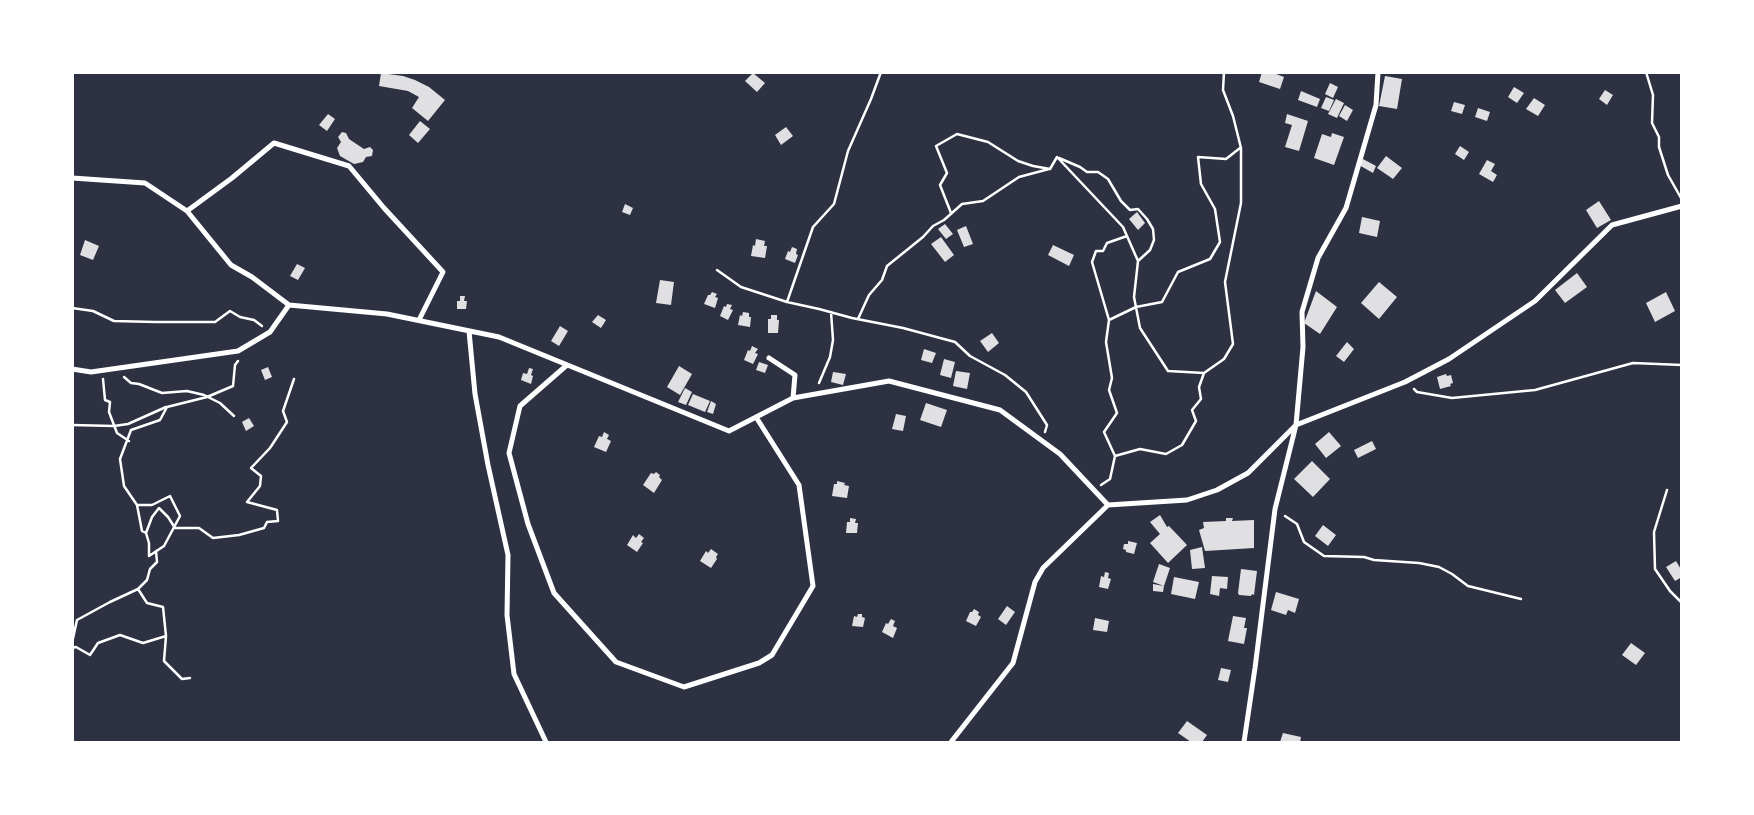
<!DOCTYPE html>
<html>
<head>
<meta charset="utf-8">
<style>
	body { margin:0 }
	#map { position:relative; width:1754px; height:815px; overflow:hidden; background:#2d3142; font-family:Mulish,sans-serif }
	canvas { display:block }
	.frame { position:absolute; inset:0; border:74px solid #fff; pointer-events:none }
</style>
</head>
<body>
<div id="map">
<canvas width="1754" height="815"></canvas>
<div class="frame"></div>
</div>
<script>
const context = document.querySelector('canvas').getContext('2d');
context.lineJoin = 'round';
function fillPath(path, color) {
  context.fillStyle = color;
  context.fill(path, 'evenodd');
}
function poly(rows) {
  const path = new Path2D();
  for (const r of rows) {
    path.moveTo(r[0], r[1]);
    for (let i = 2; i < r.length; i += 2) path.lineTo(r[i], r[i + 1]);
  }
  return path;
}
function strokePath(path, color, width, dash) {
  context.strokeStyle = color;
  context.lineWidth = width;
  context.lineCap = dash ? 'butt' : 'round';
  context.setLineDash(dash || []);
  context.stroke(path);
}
fillPath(poly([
	[1262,72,1271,72,1284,77,1280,89,1259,82],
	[381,73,403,76,415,80,429,87,445,100,428,121,412,108,419,97,408,91,379,86],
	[753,73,765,83,757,92,745,81],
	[1385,76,1402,79,1397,109,1379,106],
	[1330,83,1338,87,1333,98,1325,94],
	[1514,87,1524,93,1517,103,1508,97],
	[1605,90,1613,95,1607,105,1599,99],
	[1301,91,1320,99,1317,107,1298,100],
	[1326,97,1334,100,1329,111,1321,108],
	[1534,98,1545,105,1538,116,1526,109],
	[1336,99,1344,103,1337,118,1328,114],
	[1454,102,1465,105,1462,114,1451,111],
	[1345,105,1353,110,1347,121,1339,116],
	[1478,108,1490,112,1487,121,1475,117],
	[328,114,335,119,327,131,319,125],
	[1287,114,1308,121,1299,151,1285,147,1292,125,1285,123],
	[420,121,430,129,418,143,409,135],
	[786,127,793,136,781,145,775,135],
	[342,132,346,133,349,139,364,149,370,147,373,150,372,156,366,157,363,162,354,164,340,156,337,148,341,142,338,137],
	[1332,133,1344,137,1334,165,1314,158,1322,134,1331,137],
	[1460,146,1469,152,1464,160,1455,154],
	[1386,156,1402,168,1393,179,1377,168],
	[1363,159,1376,166,1373,173,1359,165],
	[1487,160,1495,164,1491,171,1497,175,1493,182,1479,174],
	[1599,201,1611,220,1597,228,1586,210],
	[625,204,633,208,630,215,622,212],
	[1137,212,1145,223,1138,230,1129,219],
	[1362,217,1380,221,1377,237,1359,233],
	[945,224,953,234,946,239,938,229],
	[966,226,973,244,964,247,957,230],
	[941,237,954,255,945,262,931,244],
	[756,239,765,241,764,246,767,246,765,258,751,256,753,245,755,246],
	[85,240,99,246,93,260,80,255],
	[1053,245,1074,255,1069,266,1048,255],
	[792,247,797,249,796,254,798,255,795,263,785,259,788,251,790,252],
	[297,264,305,268,298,280,290,276],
	[1577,273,1587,287,1565,303,1555,290],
	[660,280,674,282,671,305,656,303],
	[1379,282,1397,297,1379,319,1361,303],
	[1316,291,1337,307,1320,334,1304,323],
	[712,292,717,294,715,297,718,298,715,308,704,304,708,295,710,295],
	[1666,292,1675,311,1655,322,1646,303],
	[460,296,465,296,464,301,467,301,466,309,457,309,457,301,460,301],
	[727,304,732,305,730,309,733,310,728,320,720,316,724,306,726,307],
	[743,312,749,313,749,317,751,317,750,327,738,325,740,315,742,316],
	[598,315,606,320,601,328,592,322],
	[771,315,777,315,777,320,779,320,778,333,768,333,768,319,771,319],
	[560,326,568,331,559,346,551,341],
	[992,333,999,343,988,352,980,341],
	[1347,342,1354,349,1344,362,1336,356],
	[752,346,758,349,755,353,758,354,753,364,744,360,748,350,750,351],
	[924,349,936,353,932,363,921,360],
	[944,359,955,362,951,378,940,375],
	[759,362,768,365,765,373,756,370],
	[679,366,692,374,680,395,667,387],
	[268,367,272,377,265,380,261,370],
	[529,368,533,369,531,375,533,376,531,384,521,380,523,373,527,374],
	[956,371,970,373,967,389,953,386],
	[833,372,846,374,843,385,831,382],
	[1446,374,1447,376,1451,375,1453,383,1450,384,1451,386,1440,389,1437,377],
	[685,388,692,392,686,405,678,402],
	[693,394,710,401,705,412,688,405],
	[711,401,716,404,713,414,707,412],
	[926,403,947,410,941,427,920,420],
	[896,414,906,416,903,431,892,429],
	[249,418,254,426,246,431,242,422],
	[604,432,609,435,607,439,611,441,606,452,594,447,599,436,602,437],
	[1329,432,1341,446,1326,458,1315,444],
	[1372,441,1376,449,1358,458,1354,450],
	[1312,461,1330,479,1313,497,1294,479],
	[656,472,660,475,659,477,662,480,654,493,643,485,651,473,654,474],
	[837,481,845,483,844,485,849,486,847,498,832,496,834,484,837,484],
	[1160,515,1167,527,1169,526,1187,545,1168,563,1150,543,1160,534,1150,522],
	[850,518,856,519,855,523,858,523,857,533,846,533,847,522,850,522],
	[1226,518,1233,518,1232,521,1254,520,1254,548,1205,551,1199,530,1204,528,1203,522,1226,521],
	[1323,525,1336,535,1328,546,1315,536],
	[639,534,644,538,641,542,643,543,637,552,627,545,633,535,636,538],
	[1128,541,1137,543,1134,554,1126,552,1126,550,1123,549,1124,544,1128,544],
	[1202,547,1205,568,1192,569,1190,550],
	[711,549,718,554,716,557,717,559,711,568,700,561,706,551,708,553],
	[1676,561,1682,571,1682,577,1675,581,1666,567],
	[1159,564,1170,568,1164,586,1153,582],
	[1241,569,1257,571,1254,595,1252,594,1251,596,1239,595,1238,593],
	[1105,572,1109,573,1108,578,1111,579,1108,589,1099,587,1101,576,1104,577],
	[1212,576,1228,577,1227,589,1220,588,1219,596,1210,594],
	[1174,577,1199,582,1195,599,1171,594],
	[1153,584,1164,586,1163,592,1153,591],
	[1276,592,1299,599,1295,613,1288,610,1286,615,1271,610],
	[1007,606,1015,612,1006,625,998,619],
	[974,609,979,612,978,615,981,617,976,626,966,621,970,612,972,612],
	[858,614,862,614,862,617,865,618,863,627,852,626,854,616,857,617],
	[1233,616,1246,618,1244,628,1247,628,1244,644,1228,641],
	[1095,618,1109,621,1107,632,1093,630],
	[891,619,895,621,893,626,897,628,893,638,882,632,886,623,888,624],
	[1631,643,1645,653,1636,665,1622,655],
	[1221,668,1231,670,1228,682,1218,680],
	[1187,721,1207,735,1202,742,1191,742,1178,733],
	[1283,733,1301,737,1300,742,1280,742]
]), '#e0e0e3');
strokePath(poly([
	[1646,72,1653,95,1652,123,1659,137,1659,147,1668,175,1681,198],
	[1059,158,1080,167,1087,172,1098,172,1108,179,1121,201,1130,210,1138,209,1147,219,1153,229,1154,240,1150,250,1138,261],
	[951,213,940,185,947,173,936,146,957,134,988,142,1018,161,1033,166,1050,169,1057,157,1123,227,1138,261,1134,297,1140,328,1168,371,1204,373,1224,359,1233,344,1225,282,1241,203,1241,148,1233,116,1223,90,1224,72],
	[717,270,741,287,787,302,819,309,852,318,903,328,955,342,970,356,1005,375,1026,392,1047,425,1045,432],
	[787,302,813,227,834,204,848,151,871,99,881,72],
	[72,308,93,311,114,321,155,322,215,322,230,311,240,317,254,320,262,326],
	[858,319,869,295,882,280,887,266,923,237,933,226,944,220,962,204,983,201,1019,177,1049,169],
	[1109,320,1136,307,1162,302,1178,272,1210,259,1220,242,1215,209,1201,184,1198,157,1226,159,1240,148],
	[124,377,131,383,139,384,162,393,187,391,204,395,220,403,234,416],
	[103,379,105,400,110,402,109,412,117,433,129,441],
	[819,383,830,357,833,340,831,312],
	[1414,389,1417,392,1452,398,1535,390,1633,363,1682,365],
	[72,425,114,426,128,424,166,407],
	[1115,456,1104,432,1117,413,1109,390,1112,378,1106,342,1109,320,1092,262,1096,251,1103,251,1107,243,1127,236],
	[1101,485,1110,479,1115,456,1140,449,1166,454,1182,445,1196,421,1192,410,1201,399,1199,387,1204,373],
	[1667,490,1654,532,1655,569,1670,591,1682,603],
	[138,505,152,505,170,496,180,516,164,546,149,556],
	[1285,516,1297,524,1304,542,1324,556,1364,557,1374,560,1419,563,1439,567,1452,574,1468,586,1521,599],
	[146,533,152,517,159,508,168,517,175,528,199,528,213,538,239,535,264,528,267,522,278,521,277,510,247,502,260,486,261,476,251,468,270,448,287,422,283,411,294,379],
	[156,551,157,562,150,569,147,580,138,589,147,603,163,607,166,636,164,661,182,679,190,678],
	[149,556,149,543,146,533,142,531,137,505,124,486,120,459,131,430,160,420,167,407,207,397,233,386,235,365,238,361],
	[72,643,77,620,110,602,138,589],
	[72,648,76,647,90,655,98,643,120,635,143,643,166,636]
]), '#fff', 2.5);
strokePath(poly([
	[72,178,145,183,187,211,231,265,252,277,289,305,387,314,499,337,729,431,793,398,889,381,1000,410,1060,454,1108,505,1187,500,1217,490,1248,473,1296,425,1405,382,1449,359,1535,301,1612,225,1682,206],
	[187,211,232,178,274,143,349,166,384,208,443,272,419,320],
	[469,331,475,394,488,465,508,555,507,615,514,674,546,742],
	[769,358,795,375,793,398],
	[567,365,520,406,509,453,528,524,554,593,616,662,684,687,759,663,772,655,813,586,799,485,756,417],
	[72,369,91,372,238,351,270,332,289,305],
	[951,742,1013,663,1035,582,1043,568,1108,505],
	[1244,742,1255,668,1275,509,1296,425,1303,347,1302,312,1318,258,1346,208,1376,105,1378,72]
]), '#fff', 5);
</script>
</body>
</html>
